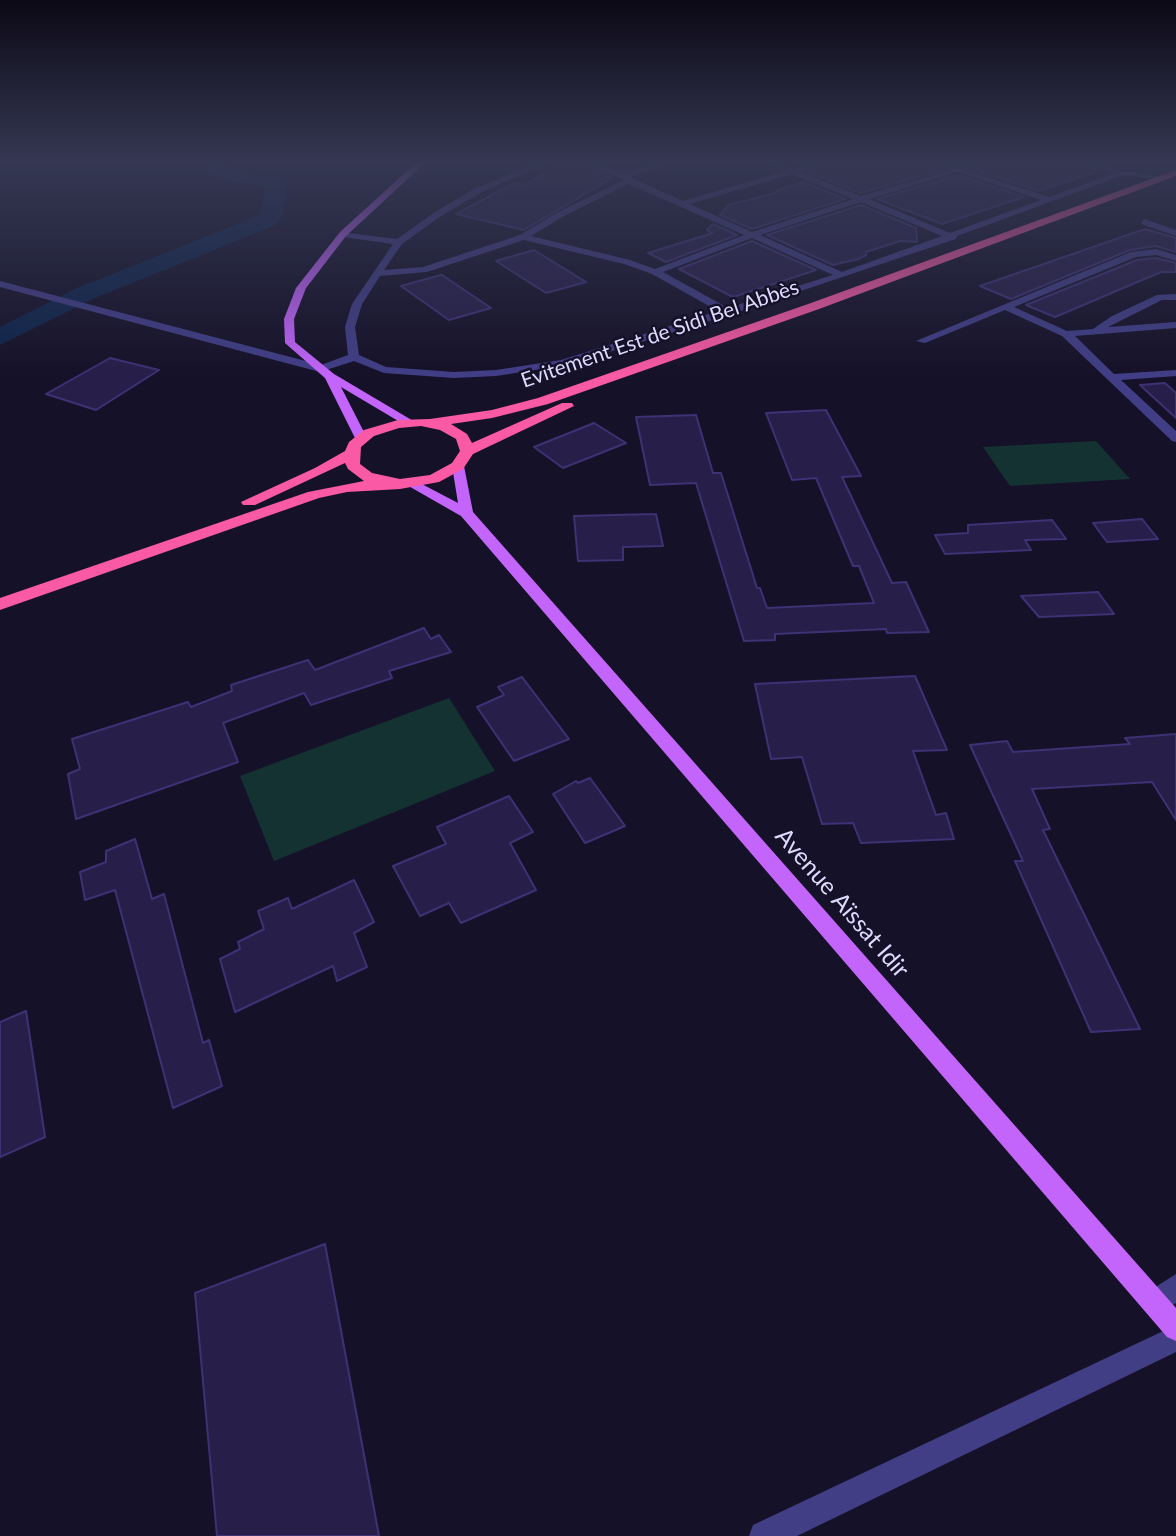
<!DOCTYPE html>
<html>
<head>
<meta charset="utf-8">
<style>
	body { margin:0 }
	canvas { display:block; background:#151128 }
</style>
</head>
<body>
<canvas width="1176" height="1536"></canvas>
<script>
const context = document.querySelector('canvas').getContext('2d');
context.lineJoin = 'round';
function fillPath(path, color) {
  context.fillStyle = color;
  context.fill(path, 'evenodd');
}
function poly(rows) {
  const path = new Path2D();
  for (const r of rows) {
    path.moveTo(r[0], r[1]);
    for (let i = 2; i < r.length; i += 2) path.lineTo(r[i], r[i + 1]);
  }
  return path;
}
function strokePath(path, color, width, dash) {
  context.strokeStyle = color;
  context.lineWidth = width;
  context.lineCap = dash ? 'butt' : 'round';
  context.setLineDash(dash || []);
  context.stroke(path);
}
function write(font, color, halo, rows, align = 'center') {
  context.font = font + ' Lato,sans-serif';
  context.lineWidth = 5;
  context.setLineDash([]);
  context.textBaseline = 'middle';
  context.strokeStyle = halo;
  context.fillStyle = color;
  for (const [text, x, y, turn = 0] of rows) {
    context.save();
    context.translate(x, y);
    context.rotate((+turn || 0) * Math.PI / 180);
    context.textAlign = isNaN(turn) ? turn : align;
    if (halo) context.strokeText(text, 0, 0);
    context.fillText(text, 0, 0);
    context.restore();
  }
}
fillPath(poly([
	[1096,441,1130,479,1010,486,983,447],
	[449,698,495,771,274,861,240,776]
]), '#143231');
fillPath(poly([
	[205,161,224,161,225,166,233,170,284,180,287,184,283,215,276,225,95,298,0,345,0,327,77,288,260,215,266,188,221,179,209,173,205,161]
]), '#0e244a');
const building = poly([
	[566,161,574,161,612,178,524,230,456,214,515,183,524,185,566,161],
	[835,161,925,161,942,170,861,193,809,173,835,161],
	[993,161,1076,161,1099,171,1038,191,974,170,993,161],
	[958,175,1024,197,942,224,877,199,958,175],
	[804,182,845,199,752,229,720,215,728,205,776,193,776,191,804,182],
	[861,205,916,228,917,242,900,241,866,252,866,255,858,259,833,265,767,235,861,205],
	[713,224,737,235,666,262,648,253,713,233,707,230,713,224],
	[1145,229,1176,238,1176,252,1156,246,1130,250,1011,299,980,286,1145,229],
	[752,241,816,270,733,297,679,269,752,241],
	[534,250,586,282,546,293,496,261,534,250],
	[1156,258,1176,263,1176,272,1161,272,1055,317,1026,305,1137,260,1156,258],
	[441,275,442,275,491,308,449,320,401,286,441,275],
	[110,358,159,370,96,410,46,394,110,358],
	[1165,383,1176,393,1176,418,1140,385,1165,383],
	[826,410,861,476,842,477,892,583,906,582,929,632,887,633,886,629,775,634,775,640,744,641,696,483,650,485,636,417,696,415,713,473,721,473,757,588,760,588,767,608,874,603,859,566,853,566,816,478,792,480,766,413,826,410],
	[594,423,626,443,563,468,534,447,594,423],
	[656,514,663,546,623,547,623,560,578,561,574,516,656,514],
	[1142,519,1158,539,1107,542,1093,523,1142,519],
	[1052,520,1066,539,1025,540,1031,550,945,554,935,535,968,533,968,525,1052,520],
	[1098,592,1114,614,1039,617,1021,596,1098,592],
	[424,628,431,639,439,635,451,652,389,671,392,678,311,705,304,693,223,723,238,762,76,819,68,774,80,769,72,739,188,702,191,707,232,691,231,685,308,660,315,670,424,628],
	[915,676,947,750,913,751,936,815,946,813,954,839,861,843,853,823,822,824,802,757,771,759,755,684,915,676],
	[522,677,569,739,514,761,477,707,504,695,498,687,522,677],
	[1176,734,1176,820,1152,782,1032,789,1050,829,1043,830,1140,1029,1091,1032,1015,861,1023,861,970,745,1007,741,1013,752,1130,744,1125,738,1176,734],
	[590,778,625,826,585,843,553,794,576,781,578,783,590,778],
	[509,796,533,832,510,843,536,890,461,923,449,903,420,916,393,866,446,844,437,827,509,796],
	[135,839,152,899,164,894,203,1043,209,1040,222,1086,173,1108,115,890,85,900,80,872,106,862,106,851,135,839],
	[354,880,374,922,354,933,367,967,337,981,333,966,235,1012,220,959,240,949,238,942,264,929,258,911,288,898,292,909,354,880],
	[26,1011,45,1137,0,1157,0,1022,26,1011],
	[325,1244,379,1536,217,1536,195,1293,325,1244]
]);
fillPath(building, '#271e49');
strokePath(building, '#3e3174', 2);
fillPath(poly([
	[541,161,552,161,482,192,441,216,402,244,384,270,423,267,520,235,558,212,624,180,576,161,588,161,626,173,666,161,679,161,630,177,683,201,785,171,762,161,773,161,793,169,820,161,833,161,800,172,861,196,950,170,927,161,939,161,958,167,978,161,991,161,966,170,1049,197,1115,173,1078,161,1091,161,1124,171,1168,178,1164,180,1124,175,957,236,956,239,732,314,567,365,496,376,454,378,384,373,354,361,320,372,0,287,0,281,321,365,348,355,345,327,352,304,393,244,343,237,339,234,340,232,397,239,435,212,476,188,541,161],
	[958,172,1041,200,950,233,869,199,958,172],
	[792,174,853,199,752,232,690,204,792,174],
	[628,184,679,206,744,235,655,269,630,260,531,236,564,216,628,184],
	[861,202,942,236,842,272,760,235,861,202],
	[752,238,833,275,728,308,663,272,752,238],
	[524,240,624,264,652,274,718,311,561,360,496,370,454,372,386,367,359,355,355,327,362,304,380,276,427,272,524,240],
	[1144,219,1176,230,1176,236,1141,224,1144,219],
	[1156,249,1176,255,1176,261,1156,255,1136,257,1014,307,1067,331,1093,329,1112,316,1157,295,1176,294,1176,300,1162,300,1108,327,1176,322,1176,328,1075,336,1114,374,1176,370,1176,376,1121,380,1176,431,1176,442,1172,441,1062,336,1005,310,925,343,916,341,1131,252,1156,249],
	[1176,1274,1176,1303,1155,1315,1146,1311,1142,1302,1146,1293,1176,1274],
	[1176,1325,1176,1352,797,1536,749,1536,753,1525,1176,1325]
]), '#413e86');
fillPath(poly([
	[418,161,427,161,346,236,306,288,294,319,295,342,334,374,415,422,405,425,341,387,367,438,361,442,355,438,325,378,285,343,284,319,296,288,340,232,418,161],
	[458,462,464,466,473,512,1176,1308,1176,1341,1167,1337,461,516,405,484,406,481,416,481,458,503,452,466,458,462]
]), '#c364fa');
fillPath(poly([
	[1176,170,1176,176,819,309,548,404,492,418,451,424,467,434,472,443,562,403,572,403,574,406,473,454,463,469,439,482,400,489,347,492,319,498,0,610,0,598,308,492,364,481,348,469,345,463,255,505,243,505,241,502,315,468,345,451,349,442,364,430,398,420,430,419,492,410,538,398,811,303,1176,170],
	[421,426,440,430,456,439,460,451,452,463,430,475,400,479,372,473,360,464,361,447,374,436,399,428,421,426]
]), '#fa59a5');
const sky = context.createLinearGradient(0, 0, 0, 376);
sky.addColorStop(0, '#0c0916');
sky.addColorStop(0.43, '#353853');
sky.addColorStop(1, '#35385300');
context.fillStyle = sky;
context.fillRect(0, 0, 1176, 376);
write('21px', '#dedafe', '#151128', [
	["Evitement Est de Sidi Bel Abbès",660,334,-19]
]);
write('24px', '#dedafe', '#151128', [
	["Avenue Aïssat Idir",842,903,49]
]);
</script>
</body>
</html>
